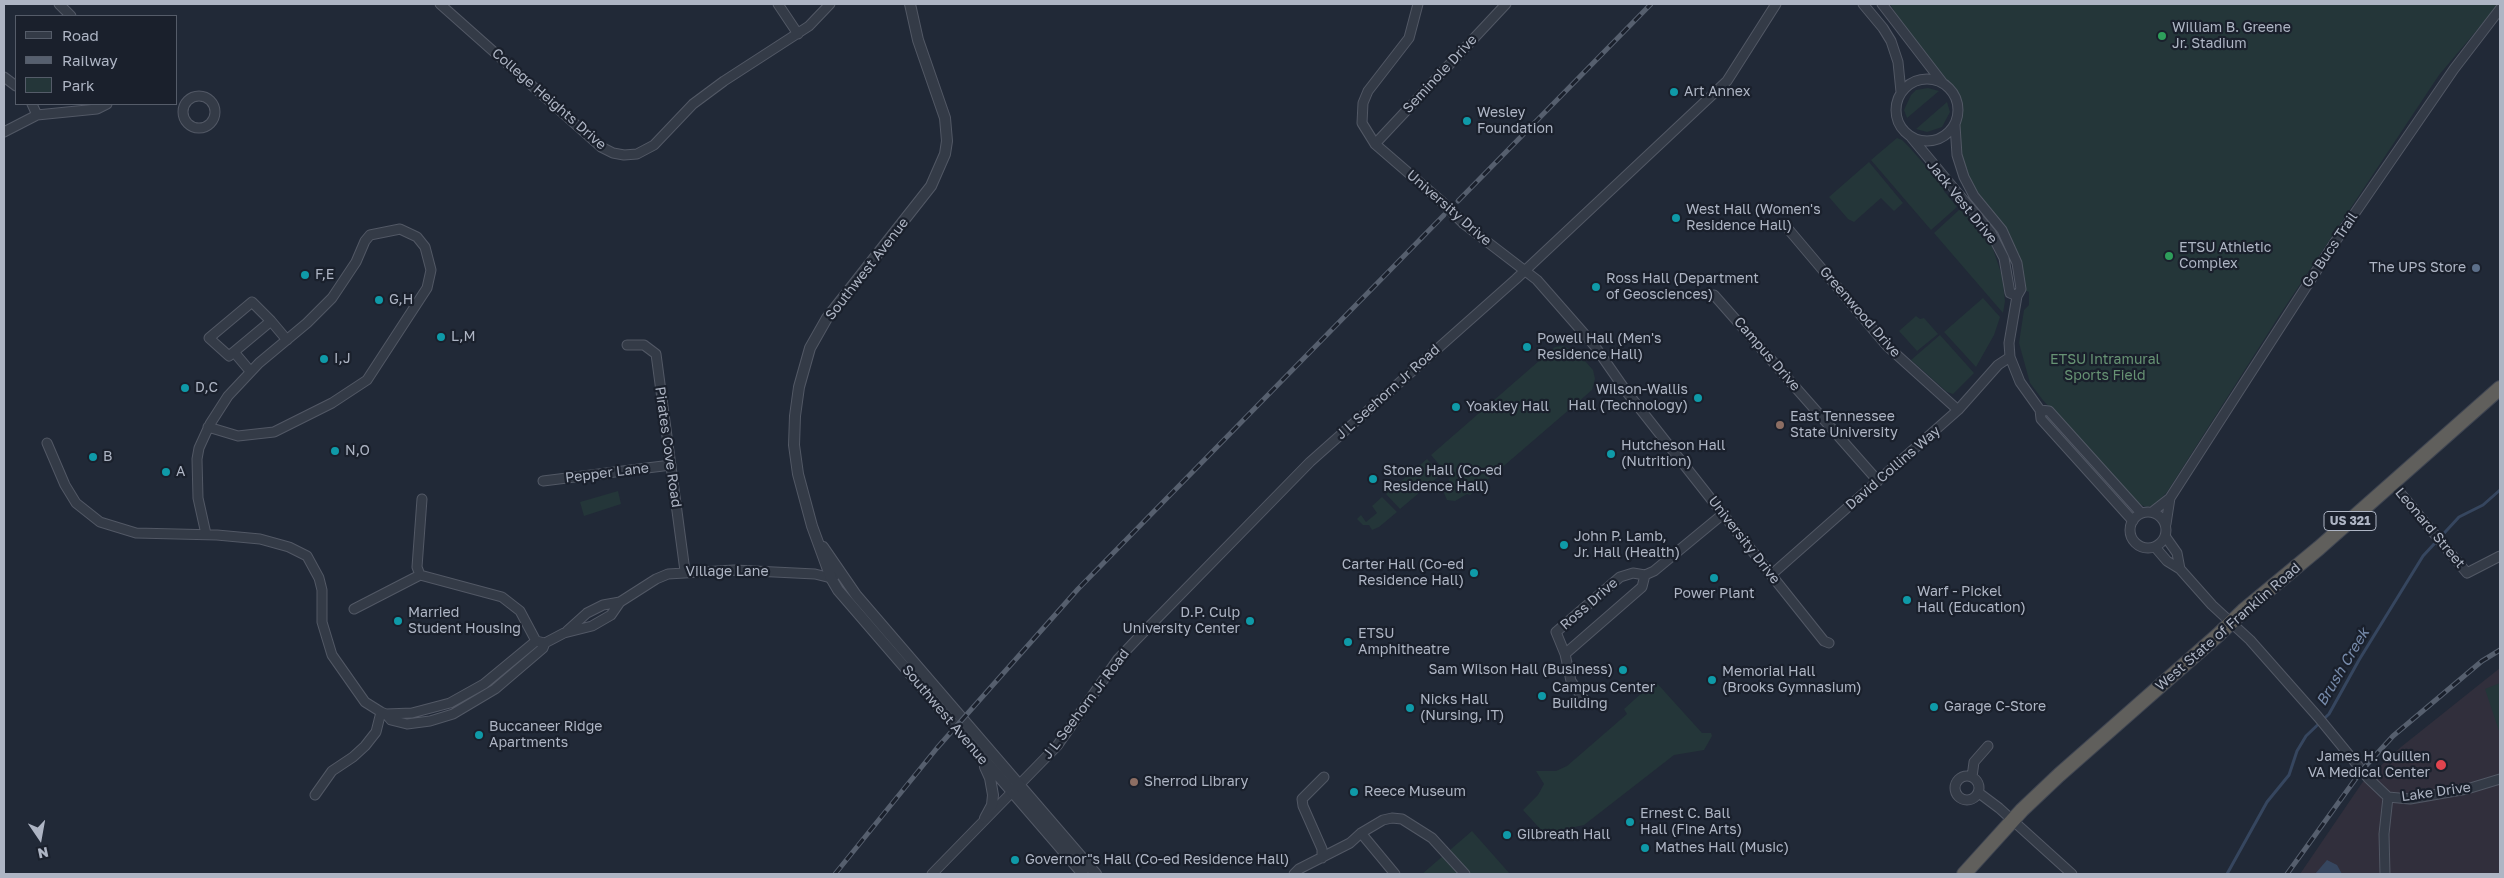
<!DOCTYPE html>
<html>
<head>
<meta charset="utf-8">
<style>
	body { margin:0 }
	#map { position:relative; width:2504px; height:878px; overflow:hidden; background:#212937; font-family:"Golos Text",sans-serif }
	canvas { display:block }
	.frame { position:absolute; inset:0; border:5px solid #aeb5c4; pointer-events:none }
	.legend { position:absolute; left:15px; top:15px; width:162px; height:90px; box-sizing:border-box; background:#1a202c; border:1px solid #555c69; margin:0; padding:6px 9px; list-style:none; font-size:15px; color:#aeb5c4 }
	.legend li { display:flex; align-items:center; gap:10px; height:25px }
	.legend b { width:25px; border:1px solid #555c69 }
	.north { position:absolute; left:15px; top:813px; width:50px; height:50px; -webkit-text-stroke:4px #1a202c; paint-order:stroke; rotate:168deg; font-size:14px; font-weight:700; line-height:20px; text-align:center; color:#aeb5c4 }
	.north::after { content:''; display:block; margin:auto; width:18px; height:22px; background:#aeb5c4; clip-path:polygon(50% 0,100% 100%,50% 72%,0 100%) }
</style>
</head>
<body>
<div id="map">
<canvas width="2504" height="878"></canvas>
<div class="frame"></div>
<ul class="legend">
<li><b style="height:6px;background:#343b47"></b>Road</li>
<li><b style="height:6px;background:#565f6e"></b>Railway</li>
<li><b style="height:14px;background:#243639"></b>Park</li>
</ul>
<div class="north">N</div>
</div>
<script>
const context = document.querySelector('canvas').getContext('2d');
context.lineJoin = 'round';
function fillPath(path, color) {
  context.fillStyle = color;
  context.fill(path, 'evenodd');
}
function poly(rows) {
  const path = new Path2D();
  for (const r of rows) {
    if (r.length === 3) {
      path.moveTo(r[0] + r[2], r[1]);
      path.arc(r[0], r[1], r[2], 0, 2 * Math.PI);
      continue;
    }
    path.moveTo(r[0], r[1]);
    for (let i = 2; i < r.length; i += 2) path.lineTo(r[i], r[i + 1]);
  }
  return path;
}
function strokePath(path, color, width, dash) {
  context.strokeStyle = color;
  context.lineWidth = width;
  context.lineCap = dash ? 'butt' : 'round';
  context.setLineDash(dash || []);
  context.stroke(path);
}
function write(font, color, halo, rows, align = 'center') {
  context.font = font + ' "Golos Text",sans-serif';
  context.lineWidth = 4.5;
  context.setLineDash([]);
  context.textBaseline = 'middle';
  context.strokeStyle = halo;
  context.fillStyle = color;
  for (const [text, x, y, turn = 0] of rows) {
    context.save();
    context.translate(x, y);
    context.rotate((+turn || 0) * Math.PI / 180);
    context.textAlign = isNaN(turn) ? turn : align;
    if (halo) context.strokeText(text, 0, 0);
    context.fillText(text, 0, 0);
    context.restore();
  }
}
fillPath(poly([
	[2500,668,2500,874,2300,874,2362,783,2401,747]
]), '#312f3c');
fillPath(poly([
	[1890,4,2499,4,2439,75,2279,316,2167,492,2155,505,2146,507,2134,502,2042,399,2030,383,2019,343,2024,310,2029,305,2029,292,2024,290,2022,265,2015,247,2001,222,1970,183,1961,159,1959,132,1962,103,1957,92,1910,36],
	[1928,88,1939,91,1907,118,1904,110,1911,95,1916,90],
	[1947,102,1950,112,1942,127,1927,132,1916,129],
	[1897,138,1902,140,1910,148,1946,189,1944,191,1957,207,1931,230,1871,160],
	[1869,162,1903,203,1894,211,1881,198,1854,222,1848,219,1829,197],
	[1959,210,1963,210,1992,246,2002,276,2005,301,2003,313,1934,233],
	[1983,298,2000,317,1994,335,1976,367,1944,332],
	[1916,316,1920,319,1924,318,1938,334,1917,351,1899,331],
	[1940,335,1974,373,1953,394,1947,392,1911,360],
	[1563,346,1577,352,1593,370,1595,379,1592,390,1470,495,1467,494,1455,501,1447,500,1444,493,1450,477,1431,455,1555,347],
	[1427,459,1437,470,1438,477,1400,509,1386,494],
	[618,491,621,504,584,516,580,502],
	[1382,497,1397,512,1379,527,1372,530,1369,525,1363,525,1357,519,1361,515,1366,522,1377,513,1372,506],
	[1655,681,1702,733,1711,733,1712,736,1704,750,1674,755,1584,825,1570,828,1551,841,1523,810,1538,795,1544,784,1536,771,1556,771,1567,766,1627,714,1624,709],
	[2500,683,2500,734,2485,689],
	[1472,831,1510,874,1422,874]
]), '#243639');
fillPath(poly([
	[2327,860,2337,865,2342,874,2315,874]
]), '#36465f');
strokePath(poly([
	[2227,874,2267,802,2289,775,2297,751,2306,736,2329,714,2359,660,2423,556,2459,517,2483,505,2500,490]
]), '#36465f', 3);
const minor = poly([
	[59,4,71,16],
	[440,4,601,147,613,153,624,155,637,154,654,145,693,104,724,81,809,26,830,4],
	[778,4,798,34],
	[1418,4,1409,38,1368,91,1363,103,1362,123,1375,144,1441,201],
	[1863,4,1883,28,1891,41,1898,62,1901,92],
	[1882,4,1942,82],
	[4,77,16,86],
	[1927,110,31],
	[199,112,16],
	[32,104,37,115],
	[1955,125,1957,155,1964,177,1974,196,2002,230,2017,263,2021,289,2017,296,2009,343,2010,357,2020,382,2040,410,2041,419,2133,521],
	[4,132,37,115,97,109,107,104],
	[1911,137,1991,233,2004,258,2010,293,2017,296],
	[1375,144,1506,4],
	[1464,224,1537,280,1594,345,1626,391,1737,532,1824,641,1829,643],
	[1789,230,1887,346,1958,410],
	[1714,295,1878,481],
	[271,321,229,356,209,338,252,302,271,321,287,340],
	[627,345,644,345,656,354,685,571],
	[234,352,250,371],
	[2040,410,2049,411,2141,513],
	[47,443,65,485,76,503,100,522,136,533,217,535,260,539,289,547,307,556,319,578,322,590,322,622,332,655,365,702,381,712,386,714,412,713,450,703,484,684,536,641],
	[543,481,671,465],
	[2392,483,2467,573,2500,556],
	[2148,530,18],
	[2152,512,2170,498,2335,242,2454,69,2500,9],
	[2166,524,2170,498],
	[206,534,198,498,197,459,199,448,210,424,228,396,259,363,307,323,332,298,356,262,365,241,370,235,400,229,417,237,425,247,431,270,427,288,367,380,332,403,274,432,238,436,208,427],
	[2165,536,2177,553,2180,569],
	[2155,547,2167,561,2180,569,2212,605,2250,640,2318,717,2368,778,2388,797],
	[420,575,502,597,520,611,536,641,545,643,564,633,592,626,611,615,620,602,656,579,668,574,734,570,815,574,831,578,840,572],
	[420,575,417,567,422,499],
	[1771,575,1958,410,1998,365,2010,357],
	[354,609,420,575],
	[567,631,587,613,603,605,620,602],
	[1565,654,1642,587,1645,575],
	[1585,701,1571,681,1565,654,1556,632,1620,577,1633,573,1645,575,1654,571,1723,514],
	[386,714,391,720,407,724,430,721,453,714,495,689,543,648,545,643],
	[1967,788,12],
	[1972,777,1974,762,1988,746],
	[1979,793,1999,808,2072,874],
	[315,795,332,771,353,757,365,746,376,732,381,712],
	[2388,797,2410,799,2467,789,2500,779],
	[1361,833,1395,874],
	[1322,858,1322,849,1303,806,1302,799,1324,777],
	[932,874,1057,746,1118,659,1136,640,1310,462,1516,279,1727,81,1776,4],
	[1294,874,1299,869,1350,843,1361,833,1383,820,1392,818,1402,819,1432,838,1465,874],
	[2385,874,2384,834,2388,797]
]);
const tertiary = poly([
	[910,4,918,40,945,118,947,141,945,154,931,186,827,318,810,348,799,387,795,416,794,445,798,474,812,526,831,578,838,590,1083,874],
	[823,547,856,595,1096,874],
	[985,767,990,778,993,795,992,805,985,818]
]);
const trunk = poly([
	[1964,874,2022,810,2059,775,2218,635,2243,611,2319,548,2500,388]
]);
strokePath(minor, '#525865', 11);
strokePath(tertiary, '#525865', 12);
strokePath(trunk, '#3f4552', 16);
strokePath(minor, '#343b47', 9);
strokePath(tertiary, '#343b47', 10);
strokePath(trunk, '#605f5c', 14);
const rail = poly([
	[1458,201,1651,4],
	[835,874,937,748,1078,589,1444,215],
	[2287,874,2362,770,2393,736,2482,661,2500,650]
]);
strokePath(rail, '#565f6e', 5);
strokePath(rail, '#1a202c', 3, [9]);
const minorBridge = poly([
	[1441,201,1464,224]
]);
strokePath(minorBridge, '#525865', 11, []);
strokePath(minorBridge, '#343b47', 9);
for (const [x, y, r, color] of [
	[2162,36,5,"#2e9e5b"],
	[1674,92,5,"#0f9aa8"],
	[1467,121,5,"#0f9aa8"],
	[1676,218,5,"#0f9aa8"],
	[2169,256,5,"#2e9e5b"],
	[2476,268,5,"#5c6f8a"],
	[305,275,5,"#0f9aa8"],
	[1596,287,5,"#0f9aa8"],
	[379,300,5,"#0f9aa8"],
	[441,337,5,"#0f9aa8"],
	[1527,347,5,"#0f9aa8"],
	[324,359,5,"#0f9aa8"],
	[185,388,5,"#0f9aa8"],
	[1698,398,5,"#0f9aa8"],
	[1456,407,5,"#0f9aa8"],
	[1780,425,5,"#8d6e63"],
	[335,451,5,"#0f9aa8"],
	[1611,454,5,"#0f9aa8"],
	[93,457,5,"#0f9aa8"],
	[166,472,5,"#0f9aa8"],
	[1373,479,5,"#0f9aa8"],
	[1564,545,5,"#0f9aa8"],
	[1474,573,5,"#0f9aa8"],
	[1714,578,5,"#0f9aa8"],
	[1907,600,5,"#0f9aa8"],
	[398,621,5,"#0f9aa8"],
	[1250,621,5,"#0f9aa8"],
	[1348,642,5,"#0f9aa8"],
	[1623,670,5,"#0f9aa8"],
	[1712,680,5,"#0f9aa8"],
	[1542,696,5,"#0f9aa8"],
	[1934,707,5,"#0f9aa8"],
	[1410,708,5,"#0f9aa8"],
	[479,735,5,"#0f9aa8"],
	[2441,765,6,"#e0444e"],
	[1134,782,5,"#8d6e63"],
	[1354,792,5,"#0f9aa8"],
	[1630,822,5,"#0f9aa8"],
	[1507,835,5,"#0f9aa8"],
	[1645,848,5,"#0f9aa8"],
	[1015,860,5,"#0f9aa8"]
]) {
  const dot = new Path2D();
  dot.arc(x, y, r, 0, 2 * Math.PI);
  context.fillStyle = color;
  context.fill(dot);
  strokePath(dot, '#1a202c', 2);
}
for (const [x, y, w] of [
	[2350,521,52]
]) {
  const box = new Path2D();
  box.roundRect(x - w / 2, y - 9.5, w, 19, 4);
  context.fillStyle = '#1a202c';
  context.fill(box);
  strokePath(box, '#aeb5c4', 1);
}
write('bold 12px', '#aeb5c4', null, [
	["US 321",2350,521]
]);
write('14px', '#aeb5c4', '#1a202c', [
	["William B. Greene",2172,28],
	["Jr. Stadium",2172,44],
	["Art Annex",1684,92],
	["Wesley",1477,113],
	["Foundation",1477,129],
	["West Hall (Women's",1686,210],
	["Residence Hall)",1686,226],
	["ETSU Athletic",2179,248],
	["Complex",2179,264],
	["The UPS Store",2466,268,"right"],
	["F,E",315,275],
	["Ross Hall (Department",1606,279],
	["of Geosciences)",1606,295],
	["G,H",389,300],
	["L,M",451,337],
	["Powell Hall (Men's",1537,339],
	["Residence Hall)",1537,355],
	["I,J",334,359],
	["D,C",195,388],
	["Wilson-Wallis",1688,390,"right"],
	["Hall (Technology)",1688,406,"right"],
	["Yoakley Hall",1466,407],
	["East Tennessee",1790,417],
	["State University",1790,433],
	["Hutcheson Hall",1621,446],
	["(Nutrition)",1621,462],
	["N,O",345,451],
	["B",103,457],
	["Stone Hall (Co-ed",1383,471],
	["Residence Hall)",1383,487],
	["A",176,472],
	["John P. Lamb,",1574,537],
	["Jr. Hall (Health)",1574,553],
	["Carter Hall (Co-ed",1464,565,"right"],
	["Residence Hall)",1464,581,"right"],
	["Warf - Pickel",1917,592],
	["Hall (Education)",1917,608],
	["Power Plant",1714,594,"center"],
	["Married",408,613],
	["Student Housing",408,629],
	["D.P. Culp",1240,613,"right"],
	["University Center",1240,629,"right"],
	["ETSU",1358,634],
	["Amphitheatre",1358,650],
	["Sam Wilson Hall (Business)",1613,670,"right"],
	["Memorial Hall",1722,672],
	["(Brooks Gymnasium)",1722,688],
	["Campus Center",1552,688],
	["Building",1552,704],
	["Nicks Hall",1420,700],
	["(Nursing, IT)",1420,716],
	["Garage C-Store",1944,707],
	["Buccaneer Ridge",489,727],
	["Apartments",489,743],
	["James H. Quillen",2430,757,"right"],
	["VA Medical Center",2430,773,"right"],
	["Sherrod Library",1144,782],
	["Reece Museum",1364,792],
	["Ernest C. Ball",1640,814],
	["Hall (Fine Arts)",1640,830],
	["Gilbreath Hall",1517,835],
	["Mathes Hall (Music)",1655,848],
	["Governor\"s Hall (Co-ed Residence Hall)",1025,860]
], 'left');
write('14px', '#aeb5c4', '#1a202c', [
	["Seminole Drive",1440,74,-47],
	["College Heights Drive",549,99,41],
	["Jack Vest Drive",1962,202,51],
	["University Drive",1449,208,41],
	["Go Bucs Trail",2330,250,-56],
	["Southwest Avenue",867,269,-52],
	["Greenwood Drive",1860,312,49],
	["Campus Drive",1767,354,49],
	["J L Seehorn Jr Road",1388,392,-42],
	["Pirates Cove Road",668,447,82],
	["David Collins Way",1893,468,-41],
	["Pepper Lane",607,473,-7],
	["Leonard Street",2430,528,50],
	["University Drive",1744,540,52],
	["Village Lane",727,572],
	["Ross Drive",1589,604,-41],
	["West State of Franklin Road",2228,627,-41],
	["J L Seehorn Jr Road",1086,704,-53],
	["Southwest Avenue",945,715,50],
	["Lake Drive",2436,792,-8]
]);
write('14px', '#679374', '#1a202c', [
	["ETSU Intramural",2105,360],
	["Sports Field",2105,376]
]);
write('italic 15px', '#778bab', '#1a202c', [
	["Brush Creek",2343,667,-59]
]);
</script>
</body>
</html>
